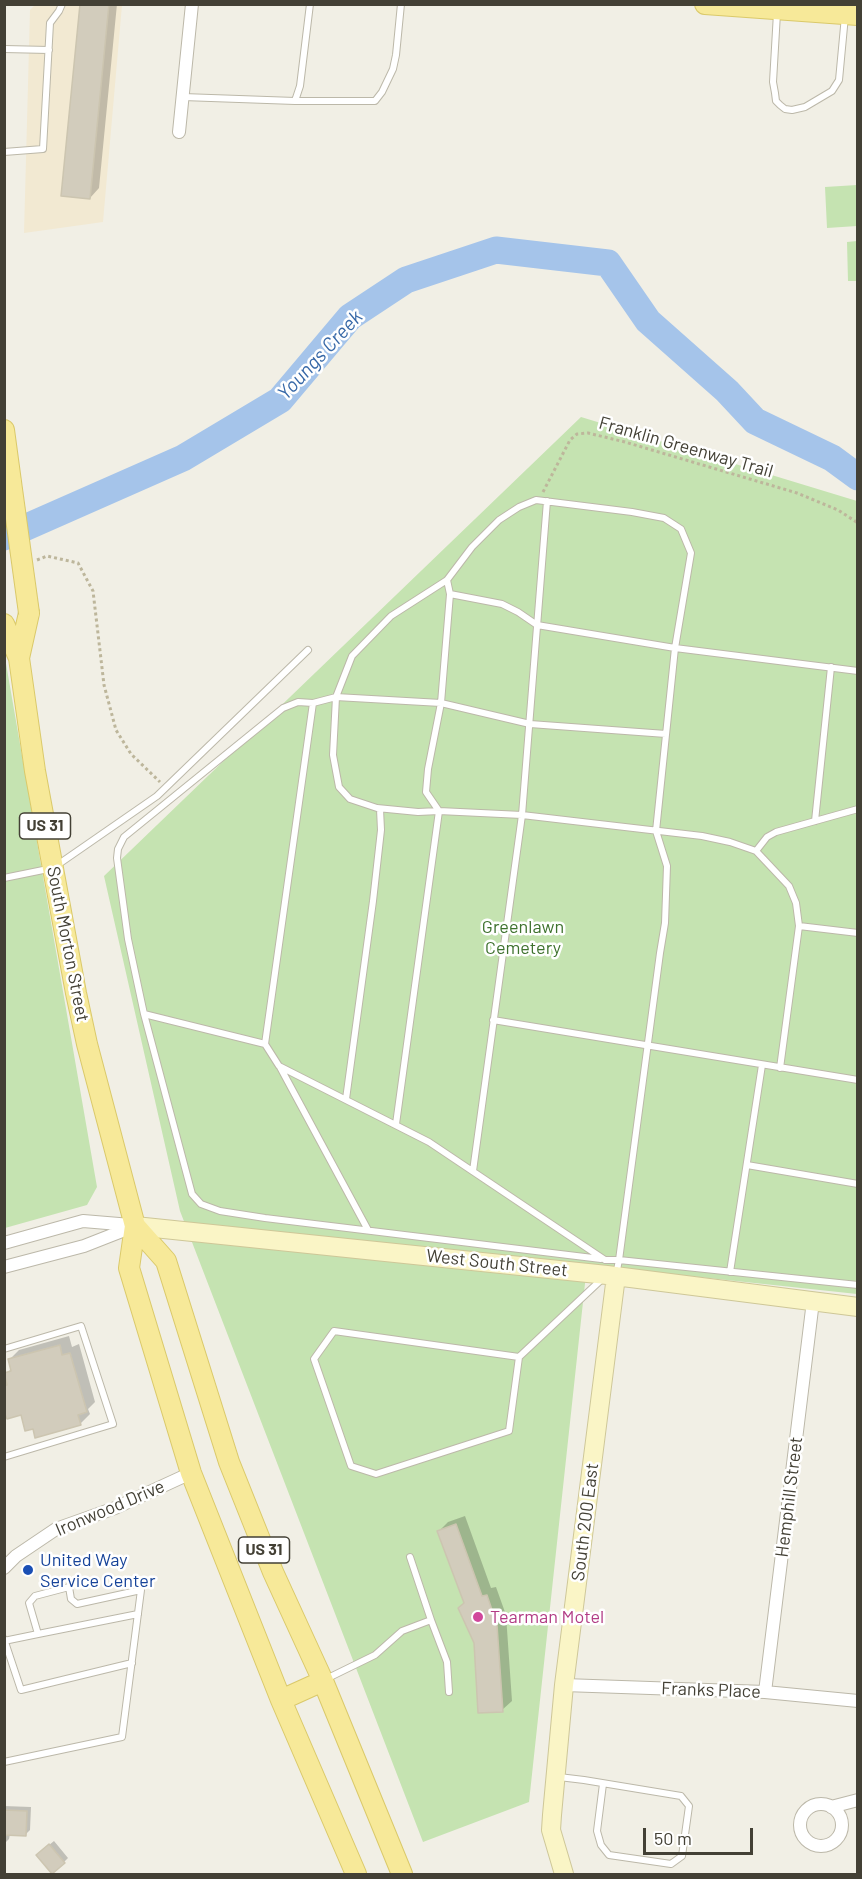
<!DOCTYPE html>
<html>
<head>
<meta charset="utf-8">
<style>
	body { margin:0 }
	#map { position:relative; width:862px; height:1879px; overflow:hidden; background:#f1efe5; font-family:Barlow,sans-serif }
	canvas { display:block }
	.frame { position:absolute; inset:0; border:6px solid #434035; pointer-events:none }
	.scale { position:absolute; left:643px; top:1828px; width:110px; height:27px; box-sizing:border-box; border:3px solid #434035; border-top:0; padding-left:8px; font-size:18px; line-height:21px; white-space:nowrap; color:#434035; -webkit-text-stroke:4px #fff; paint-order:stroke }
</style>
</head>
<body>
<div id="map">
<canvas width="862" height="1879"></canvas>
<div class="frame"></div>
<div class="scale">50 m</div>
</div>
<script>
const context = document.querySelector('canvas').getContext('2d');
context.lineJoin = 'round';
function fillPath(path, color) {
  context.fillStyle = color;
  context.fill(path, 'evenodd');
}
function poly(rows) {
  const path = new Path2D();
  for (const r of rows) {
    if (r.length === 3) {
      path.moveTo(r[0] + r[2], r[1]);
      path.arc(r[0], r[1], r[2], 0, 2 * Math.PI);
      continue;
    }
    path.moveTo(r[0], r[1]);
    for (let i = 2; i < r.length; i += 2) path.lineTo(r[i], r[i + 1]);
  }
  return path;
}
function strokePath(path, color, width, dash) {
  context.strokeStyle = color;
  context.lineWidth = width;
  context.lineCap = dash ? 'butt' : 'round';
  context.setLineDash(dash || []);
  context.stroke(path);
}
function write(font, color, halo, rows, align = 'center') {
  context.font = font + ' Barlow,sans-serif';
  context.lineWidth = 5;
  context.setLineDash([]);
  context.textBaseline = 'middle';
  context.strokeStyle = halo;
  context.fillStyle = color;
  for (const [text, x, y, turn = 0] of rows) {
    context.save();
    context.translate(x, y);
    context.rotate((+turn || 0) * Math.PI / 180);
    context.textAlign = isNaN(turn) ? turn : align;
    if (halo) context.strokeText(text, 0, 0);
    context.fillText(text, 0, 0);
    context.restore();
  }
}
fillPath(poly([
	[35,5,122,5,103,222,24,233,30,10]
]), '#f2e9d2');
fillPath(poly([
	[857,185,857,226,827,228,825,187],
	[857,241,857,281,848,281,847,242],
	[581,417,857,501,857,1294,587,1265,529,1802,423,1842,180,1211,104,876],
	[4,652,97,1187,87,1205,5,1228]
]), '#c5e3b1');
fillPath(poly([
	[81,4,117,4,99,188,90,198],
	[69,1336,72,1347,79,1344,95,1402,88,1409,90,1414,80,1424,34,1427,22,1414,4,1406,4,1384,7,1381,6,1374,12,1368,10,1359,19,1350],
	[465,1516,491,1588,496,1587,506,1615,512,1701,502,1710,475,1643,465,1603,439,1531,448,1522],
	[4,1806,31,1807,30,1830,26,1834,10,1834,9,1839,5,1843],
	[54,1841,68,1858,64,1862,43,1850]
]), '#0003');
strokePath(poly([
	[4,537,183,458,280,400,350,317,406,280,496,250,608,263,648,321,727,391,755,421,832,458,858,477]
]), '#a5c4ea', 27);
const building = poly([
	[80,4,109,4,90,199,61,196,80,4],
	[60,1345,62,1355,70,1353,87,1412,78,1415,81,1425,35,1438,33,1429,25,1431,21,1415,7,1419,4,1412,4,1386,7,1385,4,1373,11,1371,8,1359,60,1345],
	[456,1524,482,1596,487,1595,497,1625,503,1712,478,1713,474,1643,458,1608,464,1603,437,1531,456,1524],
	[4,1810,27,1811,26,1836,4,1835,4,1810],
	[49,1844,65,1863,52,1874,36,1855,49,1844]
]);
fillPath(building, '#d2ccbc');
strokePath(building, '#ccc5b0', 1.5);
const lane = poly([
	[777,13,773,82,775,93,776,101,780,105,785,109,792,110,805,107,832,91,839,80,845,16],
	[4,49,49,50],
	[183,97,295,101,300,86,310,4],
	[295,101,375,101,382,92,393,69,396,55,401,4],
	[4,152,43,149,50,23,59,11,62,4],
	[450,594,502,604,518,612,537,625,675,648,858,671],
	[666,734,530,724,441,703,336,697,333,755,339,787,350,799,377,808,418,812,439,811,522,815,702,836,730,842,756,851,789,886,796,903,799,926,858,933],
	[815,821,831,667],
	[756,851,767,837,776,832,858,809],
	[4,878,53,868,157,796,308,650],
	[144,1014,192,1194,201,1204,220,1211,265,1218,601,1259],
	[493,1020,858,1080],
	[265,1044,313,703],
	[280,1067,368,1230],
	[780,1068,799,926],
	[346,1099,373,901,381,830,380,809],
	[396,1124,439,811,426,792,428,769,441,703,450,594,447,580],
	[747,1165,858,1184],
	[473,1171,522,815,547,501],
	[730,1272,762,1065],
	[616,1275,619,1260,660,953,665,923,667,866,656,831,675,648,691,553,681,529,664,518,632,512,536,500,519,507,499,520,472,547,447,580,391,616,352,656,336,697,313,703,298,702,283,708,124,837,118,849,117,858,128,939,144,1014,265,1044,279,1066,429,1142,605,1260,619,1260,858,1285],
	[4,1349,81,1326,113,1424,4,1457],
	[519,1357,509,1431,376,1474,351,1466,314,1359,334,1331,519,1357,602,1279],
	[431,1620,447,1662,449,1692],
	[38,1634,138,1614],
	[4,1639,21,1690,132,1663],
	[4,1641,38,1634,29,1603,35,1596,69,1587,71,1599,77,1604,141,1590,122,1737,4,1762],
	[326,1679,375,1655,402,1631,431,1620,410,1557],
	[559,1777,584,1780,681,1796,689,1806,682,1856,671,1864,609,1855,601,1845,597,1831,603,1784]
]);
const street = poly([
	[179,132,192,4],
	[4,1243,83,1221,131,1225],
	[4,1267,84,1246,135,1226],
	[4,1568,16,1556,56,1529,115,1508,191,1473],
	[564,1685,765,1692,858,1701],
	[765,1692,813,1301],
	[821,1825,21],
	[831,1807,858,1800]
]);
const secondary = poly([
	[135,1226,607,1275,858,1307],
	[564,1874,551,1830,552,1815,564,1685,616,1276]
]);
const primary = poly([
	[705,4,858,15],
	[4,430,11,482],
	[4,624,19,658,35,771,76,993,87,1044,135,1226,129,1268,191,1473,281,1700,356,1874],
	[19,658,29,613],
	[135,1226,166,1261,229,1462,273,1572,323,1681,402,1874],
	[281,1700,323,1681]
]);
strokePath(lane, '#bcb8a9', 8);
strokePath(street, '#bcb8a9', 14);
strokePath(secondary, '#cec798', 20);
strokePath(primary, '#dac96a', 22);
strokePath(poly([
	[543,492,570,440,577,434,588,433,625,442,797,493,838,510,858,523],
	[37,560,47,556,78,563,93,591,104,685,116,730,131,754,160,782]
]), '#bdb69b', 3, [3, 3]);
strokePath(lane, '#fff', 6);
strokePath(street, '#fff', 12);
strokePath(secondary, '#faf5c6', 18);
strokePath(primary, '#f7e999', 20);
const primaryBridge = poly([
	[11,482,29,613]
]);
strokePath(primaryBridge, '#dac96a', 22, []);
strokePath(primaryBridge, '#f7e999', 20);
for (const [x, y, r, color] of [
	[28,1570,6,"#1a4fb4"],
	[478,1617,6,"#d1479c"]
]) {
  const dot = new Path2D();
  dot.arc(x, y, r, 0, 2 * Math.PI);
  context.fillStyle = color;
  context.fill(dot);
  strokePath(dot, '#fff', 2);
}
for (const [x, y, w] of [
	[45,826,51],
	[264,1550,51]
]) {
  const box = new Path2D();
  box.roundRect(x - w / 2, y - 13, w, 26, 4.5);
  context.fillStyle = '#fff';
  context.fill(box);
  strokePath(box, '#434035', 1.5);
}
write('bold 16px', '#434035', null, [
	["US 31",45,826],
	["US 31",264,1550]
]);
write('18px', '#434035', '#fff', [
	["Franklin Greenway Trail",686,447,16],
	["South Morton Street",68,944,79],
	["West South Street",497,1263,6],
	["Hemphill Street",789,1497,-83],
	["Ironwood Drive",110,1508,-23],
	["South 200 East",585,1522,-83],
	["Franks Place",711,1690,2]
]);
write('18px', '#3d712d', '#fff', [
	["Greenlawn",523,927],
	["Cemetery",523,948]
]);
write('18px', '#164399', '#fff', [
	["United Way",40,1560],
	["Service Center",40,1581]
], 'left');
write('18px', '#b23c85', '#fff', [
	["Tearman Motel",490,1617]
], 'left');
write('italic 20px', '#3768a7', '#fff', [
	["Youngs Creek",320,355,-47]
]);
</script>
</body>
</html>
